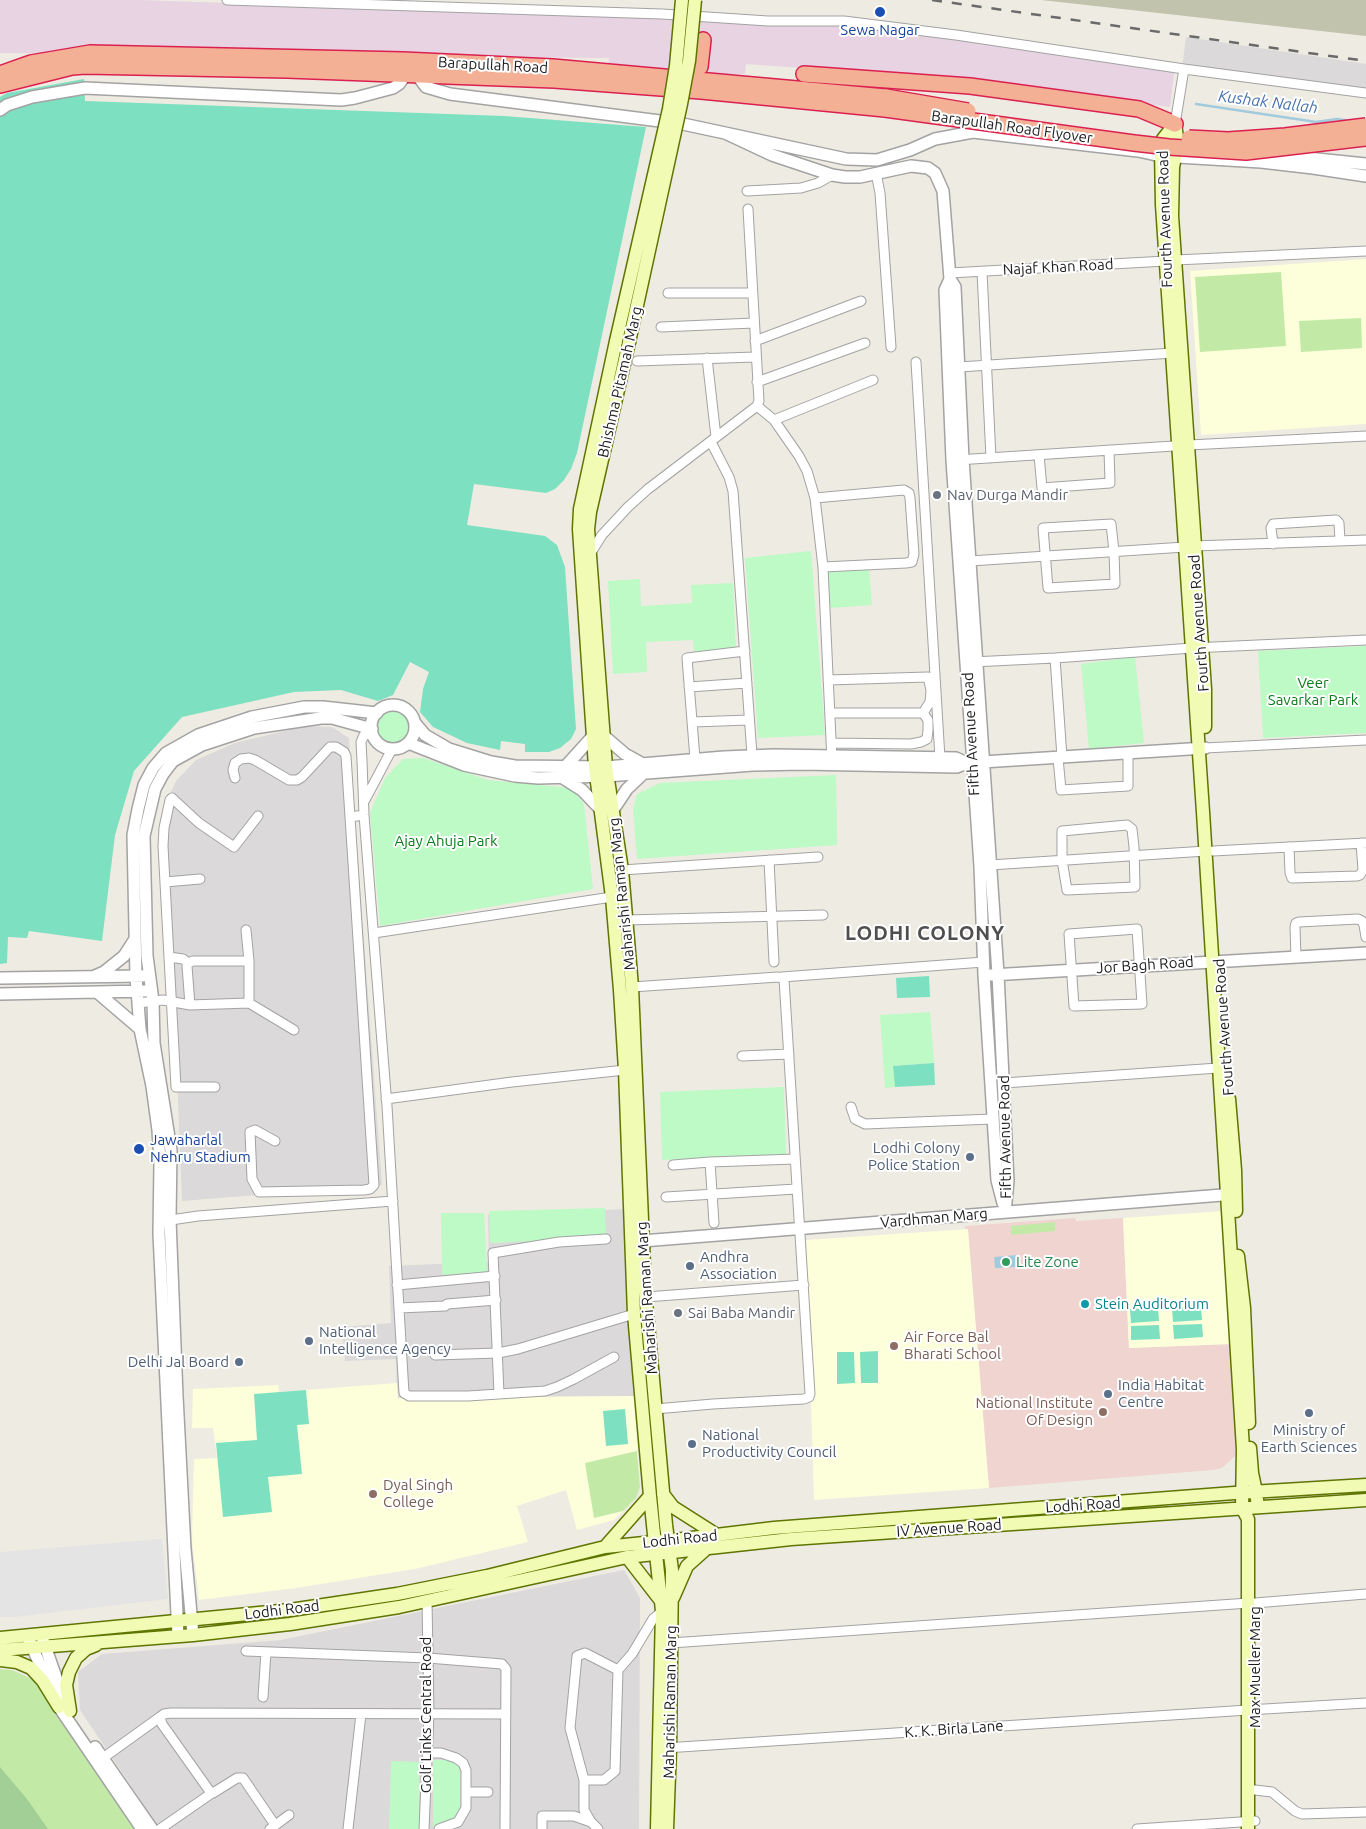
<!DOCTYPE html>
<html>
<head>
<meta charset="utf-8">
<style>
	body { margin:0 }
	canvas { display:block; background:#eeebe2 }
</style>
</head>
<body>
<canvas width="1366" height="1829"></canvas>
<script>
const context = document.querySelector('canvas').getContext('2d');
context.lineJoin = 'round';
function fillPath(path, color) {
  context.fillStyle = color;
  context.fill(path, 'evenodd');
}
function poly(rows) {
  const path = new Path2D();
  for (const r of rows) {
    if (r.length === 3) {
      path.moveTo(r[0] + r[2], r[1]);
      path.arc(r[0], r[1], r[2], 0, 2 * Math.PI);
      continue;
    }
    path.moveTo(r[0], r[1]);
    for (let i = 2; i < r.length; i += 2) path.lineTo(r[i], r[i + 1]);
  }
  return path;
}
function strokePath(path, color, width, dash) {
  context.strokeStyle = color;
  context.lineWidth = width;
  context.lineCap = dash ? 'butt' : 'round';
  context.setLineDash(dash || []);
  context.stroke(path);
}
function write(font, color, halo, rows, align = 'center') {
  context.font = font + ' Ubuntu,sans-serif';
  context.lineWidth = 4;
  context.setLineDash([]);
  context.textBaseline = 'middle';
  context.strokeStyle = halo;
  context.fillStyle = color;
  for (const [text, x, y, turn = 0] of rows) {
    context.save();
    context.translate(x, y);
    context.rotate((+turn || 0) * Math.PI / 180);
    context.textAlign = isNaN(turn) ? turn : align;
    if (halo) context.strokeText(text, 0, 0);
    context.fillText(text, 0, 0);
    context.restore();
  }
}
fillPath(poly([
	[1186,37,1366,64,1366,92,1182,68],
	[305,726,332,727,349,738,382,1185,182,1201,166,803,176,781,196,760,235,743],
	[627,1209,634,1396,397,1398,396,1359,345,1361,342,1327,391,1323,389,1266,489,1262,488,1215],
	[624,1570,640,1598,639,1829,160,1829,80,1710,78,1672,102,1654,281,1640]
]), '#dbd9d9');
fillPath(poly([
	[1075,1218,1076,1221,1123,1218,1129,1348,1231,1344,1238,1449,1235,1456,1222,1468,1213,1470,989,1488,965,1226]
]), '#f0d4d0');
fillPath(poly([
	[0,0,138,0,855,24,1175,65,1170,107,951,79,746,64,745,74,703,74,608,67,609,58,0,53]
]), '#e7d3e2');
fillPath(poly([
	[1366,259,1366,424,1201,435,1190,271],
	[1223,1211,1231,1344,1129,1348,1123,1218],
	[968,1229,989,1488,814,1500,806,1240],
	[397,1383,398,1398,634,1396,640,1487,636,1498,614,1520,577,1530,566,1490,517,1506,528,1542,415,1569,296,1588,199,1600,192,1540,194,1459,217,1458,213,1428,192,1428,193,1389,278,1385,279,1392]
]), '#fcffda');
fillPath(poly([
	[1041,0,1366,0,1366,36]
]), '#c1c3ad');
fillPath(poly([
	[1281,272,1286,346,1200,352,1195,277],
	[1361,318,1362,348,1301,352,1299,321],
	[1055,1222,1055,1231,1011,1235,1011,1226],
	[637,1451,640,1487,636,1498,623,1511,594,1518,585,1463],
	[0,1669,12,1670,34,1680,136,1829,0,1829]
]), '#c2eaa6');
fillPath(poly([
	[0,1767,27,1799,48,1829,0,1829]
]), '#a2cf95');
fillPath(poly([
	[811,551,825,735,758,738,745,558],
	[869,569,872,605,830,608,827,571],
	[640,579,641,606,692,603,691,585,733,583,736,650,694,654,693,640,646,642,647,672,613,674,608,581],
	[1366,646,1366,733,1263,738,1258,651],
	[1135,657,1144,743,1089,749,1081,664],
	[395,727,17],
	[423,758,488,780,571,788,584,804,593,889,380,926,370,813,385,778,403,759],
	[836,775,837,845,637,859,633,809,637,794,660,783],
	[930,1012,934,1063,893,1066,895,1087,885,1088,880,1015],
	[784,1087,786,1156,662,1160,660,1092],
	[605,1208,606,1238,490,1243,489,1211],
	[441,1213,484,1213,487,1272,442,1275],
	[433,1760,460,1760,460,1828,433,1828],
	[391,1761,419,1762,419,1829,389,1829]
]), '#bdfac6');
fillPath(poly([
	[84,79,85,101,504,116,646,127,577,453,571,469,564,480,555,489,546,493,474,484,467,525,545,536,557,545,565,567,576,729,571,739,560,748,549,752,525,752,525,744,501,741,500,750,467,743,433,727,420,712,423,689,429,672,410,662,393,695,378,701,341,690,294,692,182,717,134,771,115,835,102,941,29,931,27,938,8,937,7,963,0,964,0,97,7,93],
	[929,976,930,997,897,998,896,978],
	[934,1063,935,1085,895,1087,893,1066],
	[1201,1306,1202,1320,1173,1322,1172,1308],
	[1158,1308,1159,1321,1131,1323,1130,1309],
	[1202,1324,1203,1337,1174,1339,1173,1325],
	[1159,1325,1160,1339,1131,1340,1131,1326],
	[878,1351,878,1383,861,1383,860,1352],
	[837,1352,854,1352,855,1383,837,1384],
	[306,1390,309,1424,297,1425,302,1474,268,1477,272,1512,223,1517,216,1443,257,1440,254,1394],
	[625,1409,628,1444,606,1446,603,1411]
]), '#7de0c1');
fillPath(poly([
	[162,1539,168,1599,14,1617,0,1617,0,1552]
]), '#e4e4e4');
fillPath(poly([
	[1017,1255,1018,1267,995,1268,994,1257]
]), '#a1cbdd');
strokePath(poly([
	[1196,104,1316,122,1337,119,1351,121]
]), '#a1cbdd', 2.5);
const minor = poly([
	[227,0,662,14,768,21,844,21,956,35,1184,69,1175,124],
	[1184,69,1366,93],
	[876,173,880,193,891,347],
	[747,191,801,188,818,183,832,175],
	[1176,260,1366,251],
	[982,272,991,458],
	[950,273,1166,261],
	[668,293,752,293],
	[661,327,754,323],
	[755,341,861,301],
	[707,358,716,437],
	[637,361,755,357],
	[916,362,940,758],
	[959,367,1173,353],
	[757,382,865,343],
	[757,406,774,420,799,456,807,471,815,498,823,567,832,761],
	[774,420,873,380],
	[711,442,729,477,733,491,752,755],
	[1039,455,1042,488,1110,483,1109,450],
	[957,460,1189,445,1366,436],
	[815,498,904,490,909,493,910,498,914,554,912,562,906,563,823,567],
	[1111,524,1114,551,1115,584,1048,588,1043,528,1111,524],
	[1273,544,1271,528,1273,524,1336,520,1339,523,1340,541],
	[1194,546,1366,540],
	[590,554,602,535,628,507,648,489,757,406,759,401,748,209],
	[970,561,1185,547],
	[1055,658,1062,757],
	[972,662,1055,658,1192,648,1366,640],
	[828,680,928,677,931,690,930,702,923,713],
	[689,687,747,683],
	[830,713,923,713],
	[692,722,749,720],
	[373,734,364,735,361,742,362,761,364,815,387,1106,404,1393,409,1396,468,1396,545,1391,557,1387,574,1379,614,1357],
	[831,743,911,744,921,742,927,739,928,730,928,720,923,713],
	[1205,748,1366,740],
	[1058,758,1061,790,1128,786,1128,753],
	[695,759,687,658,745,651],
	[235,778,233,770,235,763,241,759,249,758,255,760,289,780,297,780,302,777,330,747,336,747,344,752,346,756,350,817,364,815],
	[365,800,392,749],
	[1127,825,1132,829,1134,847,1135,887,1067,890,1062,860,1062,831,1127,825],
	[1289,847,1290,873,1292,878,1357,876,1360,875,1363,870,1361,843],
	[1213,851,1366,843],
	[769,860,774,962],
	[990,865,1206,851],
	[622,870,818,857],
	[165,882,200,879],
	[626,920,823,915],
	[1137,929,1142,1004,1074,1006,1069,934,1137,929],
	[246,930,249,961],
	[374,933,612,897],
	[169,957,183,959,188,963],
	[1296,957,1295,927,1296,923,1299,922,1358,919,1362,921,1364,925,1366,937],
	[782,977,984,962],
	[632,987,778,977,784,979,810,1394,809,1397,804,1399,713,1404,655,1409],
	[139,1003,163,1000,190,1005,249,1003,294,1030],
	[190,1005,187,966,188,963,193,961,249,961,249,1003],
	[742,1056,789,1054],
	[1004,1083,1218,1068],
	[215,1087,176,1087,163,846,164,828,170,800,172,798,199,823,234,847,258,816],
	[386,1099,512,1082,625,1070],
	[851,1107,855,1119,865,1124,993,1119],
	[275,1141,255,1130,250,1132,252,1179,259,1192,364,1190,370,1189,374,1185,350,817],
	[673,1165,710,1162],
	[666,1197,796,1189],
	[164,1221,198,1216,393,1201],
	[714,1223,710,1162,795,1159],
	[397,1285,495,1276],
	[646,1297,804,1285],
	[399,1308,445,1306,447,1304,496,1300],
	[435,1355,498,1353,518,1349,634,1314],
	[499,1394,493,1253,559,1242,606,1239],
	[1255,1603,1366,1594],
	[671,1643,1249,1603],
	[246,1651,428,1658,502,1664,506,1669,505,1829],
	[618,1670,632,1654,653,1619,662,1611],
	[263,1697,266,1652],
	[665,1748,1248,1710,1366,1703],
	[428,1753,441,1753,456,1758,463,1763,466,1770,466,1808,458,1822,439,1829],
	[103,1758,160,1717],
	[584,1780,604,1780,615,1771,618,1670,585,1653,577,1656,570,1728,584,1780,584,1810,591,1822,598,1829],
	[1255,1790,1272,1792,1295,1811,1302,1814,1366,1812],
	[466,1792,488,1792],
	[275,1825,243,1778,237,1778,213,1793,211,1793,162,1724,160,1717,164,1714,171,1713,506,1714],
	[160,1829,212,1793],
	[270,1829,289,1815],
	[348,1829,361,1714],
	[424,1829,429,1714,427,1601],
	[542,1829,542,1816,574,1816,591,1822],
	[1137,1829,1255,1821]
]);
const tertiary = poly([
	[417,75,426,87,450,94,683,124,846,159,877,160,910,150,935,139,973,132,1138,151,1161,156,1261,162,1313,168,1366,176],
	[0,110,7,105,32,97,85,88,341,100,355,98,393,88,399,84,406,74],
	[725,133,772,155,832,175,845,177,860,177,911,166,928,168,935,173,943,191,950,279,955,287,963,459,998,974,1008,1181,1005,1212],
	[1269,154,1366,164],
	[950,279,945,290,952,460,980,866,984,975,997,1180,1003,1203],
	[393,727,22],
	[415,723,425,735,449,749,491,762,515,766,606,767,724,757,774,755,956,758,967,763],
	[604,736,625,754,643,764],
	[408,743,464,765,515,776,538,778,607,776,753,765,803,764,957,767,967,763,982,762,1205,748],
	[565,767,593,736],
	[563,778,582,790,601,810],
	[613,810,627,789,644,773],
	[991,975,1366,953],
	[95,976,104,972,124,956,135,939],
	[0,978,143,976],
	[98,993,140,1029],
	[0,994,145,991],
	[642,1241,1235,1194],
	[193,1635,185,1549,177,1396,170,1220,171,1150,154,1043,153,1001,147,956,144,836,155,789,163,774,173,761,202,745,254,728,321,718,332,718,372,729],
	[178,1636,159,1234,160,1162,158,1130,152,1086,140,1029,136,977,133,835,138,809,144,785,153,768,166,753,198,735,252,717,304,707,323,707,377,713],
	[29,1640,49,1685],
	[43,1640,65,1703],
	[55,1699,59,1707,142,1829],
	[95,1747,152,1829]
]);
const secondary = poly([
	[1175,124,1163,139,1161,149,1162,205,1203,812,1243,1449,1242,1508,1248,1519,1248,1829],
	[1175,124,1178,144,1173,167,1172,216,1205,689,1205,727],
	[616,341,580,509,579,529,595,767,612,897,620,990,625,1070,634,1314,650,1496,662,1611,657,1829],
	[629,342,590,512,588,529,606,767,622,870,632,987,645,1290,666,1525,672,1570,670,1748,667,1829],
	[1229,1099,1235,1170,1236,1211],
	[1238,1256,1244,1308,1249,1423],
	[1250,1448,1252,1473,1256,1492,1258,1507],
	[663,1494,673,1507,717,1535],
	[605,1547,650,1496],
	[627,1557,661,1601],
	[673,1598,687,1566,706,1549],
	[0,1638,290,1610,397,1594,487,1576,605,1547,683,1539,774,1528,1234,1493,1366,1485],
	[0,1650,193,1635,290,1624,399,1607,627,1557,791,1539,1366,1500],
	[0,1660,17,1662,31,1668,43,1681,59,1707],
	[70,1711,66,1685,69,1672,76,1658,86,1649,96,1645]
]);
const trunk = poly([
	[700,67,703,40],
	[0,74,31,63,90,53,403,60,553,67,886,97],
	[804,74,970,86,1139,109,1175,124],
	[0,85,72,67,85,66,287,70,554,80,701,91,885,109]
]);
strokePath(minor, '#a3a3a3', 11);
strokePath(tertiary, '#a3a3a3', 14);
strokePath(secondary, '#5f7502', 15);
strokePath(trunk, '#db2051', 18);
strokePath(minor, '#fff', 9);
strokePath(tertiary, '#fff', 11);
strokePath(secondary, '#f1fbb3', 12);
strokePath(trunk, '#f3b094', 15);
strokePath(poly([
	[932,0,1366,61]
]), '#6a6a6a', 2.5, [10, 10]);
const secondaryBridge = poly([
	[616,341,669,109,676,66,682,0],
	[629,342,681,104,689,61,695,0]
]);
const trunkBridge = poly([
	[886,97,968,111],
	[885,109,1134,143,1169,147,1246,152,1366,138],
	[1189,138,1228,140,1285,136,1366,126]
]);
strokePath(secondaryBridge, '#5f7502', 15, []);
strokePath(trunkBridge, '#db2051', 18, []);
strokePath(secondaryBridge, '#f1fbb3', 12);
strokePath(trunkBridge, '#f3b094', 15);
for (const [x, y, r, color] of [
	[880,12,6,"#1a4fb4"],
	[937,495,5,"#6b7280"],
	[139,1149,6,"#1a4fb4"],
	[970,1157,5,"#5c6f8a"],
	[1006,1262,5,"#2e9e5b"],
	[690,1266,5,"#5c6f8a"],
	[1085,1304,5,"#0f9aa8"],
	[678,1313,5,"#6b7280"],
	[309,1341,5,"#5c6f8a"],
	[894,1346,5,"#8d6e63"],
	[239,1362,5,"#5c6f8a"],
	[1108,1394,5,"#5c6f8a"],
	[1103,1412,5,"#8d6e63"],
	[1309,1413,5,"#5c6f8a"],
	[692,1444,5,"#5c6f8a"],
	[373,1494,5,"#8d6e63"]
]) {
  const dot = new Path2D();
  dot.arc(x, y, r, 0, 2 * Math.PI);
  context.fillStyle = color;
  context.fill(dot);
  strokePath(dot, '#fff', 2);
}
write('15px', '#164399', '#fff', [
	["Sewa Nagar",880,30],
	["Jawaharlal",150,1140,"left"],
	["Nehru Stadium",150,1157,"left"]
]);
write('15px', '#1c1c1c', '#fff', [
	["Barapullah Road",493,65,3],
	["Barapullah Road Flyover",1012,127,8],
	["Fourth Avenue Road",1165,219,-92],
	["Najaf Khan Road",1058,267,-3],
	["Bhishma Pitamah Marg",620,382,-77],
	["Fourth Avenue Road",1199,623,-94],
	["Fifth Avenue Road",971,734,-93],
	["Maharishi Raman Marg",622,894,-96],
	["Jor Bagh Road",1145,965,-4],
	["Fourth Avenue Road",1224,1027,-94],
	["Fifth Avenue Road",1005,1137,-91],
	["Vardhman Marg",934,1218,-5],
	["Maharishi Raman Marg",647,1298,-94],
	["Lodhi Road",1083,1505,-4],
	["IV Avenue Road",949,1528,-4],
	["Lodhi Road",680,1539,-6],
	["Lodhi Road",282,1610,-7],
	["Max Mueller Marg",1255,1667,-90],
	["Maharishi Raman Marg",670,1702,-89],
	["Golf Links Central Road",426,1715,-90],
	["K. K. Birla Lane",954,1729,-4]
]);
write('15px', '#5b616d', '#fff', [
	["Nav Durga Mandir",947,495],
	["Sai Baba Mandir",688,1313]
], 'left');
write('15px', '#097c1b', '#fff', [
	["Veer",1313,683],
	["Savarkar Park",1313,700],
	["Ajay Ahuja Park",446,841]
]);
write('15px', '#4e5e75', '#fff', [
	["Lodhi Colony",960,1148,"right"],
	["Police Station",960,1165,"right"],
	["Andhra",700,1257],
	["Association",700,1274],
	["National",319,1332],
	["Intelligence Agency",319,1349],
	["Delhi Jal Board",229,1362,"right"],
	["India Habitat",1118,1385],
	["Centre",1118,1402],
	["Ministry of",1309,1430,"center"],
	["Earth Sciences",1309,1447,"center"],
	["National",702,1435],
	["Productivity Council",702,1452]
], 'left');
write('15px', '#27864d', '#fff', [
	["Lite Zone",1016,1262]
], 'left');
write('15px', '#0d838f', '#fff', [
	["Stein Auditorium",1095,1304]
], 'left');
write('15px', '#785e54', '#fff', [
	["Air Force Bal",904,1337],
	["Bharati School",904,1354],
	["National Institute",1093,1403,"right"],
	["Of Design",1093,1420,"right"],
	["Dyal Singh",383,1485],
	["College",383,1502]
], 'left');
write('italic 16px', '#4772ae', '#fff', [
	["Kushak Nallah",1268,102,7]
]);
context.letterSpacing = '1px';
write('bold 20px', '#4f4f4f', '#fff', [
	["LODHI COLONY",925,933]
]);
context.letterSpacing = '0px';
</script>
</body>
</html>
